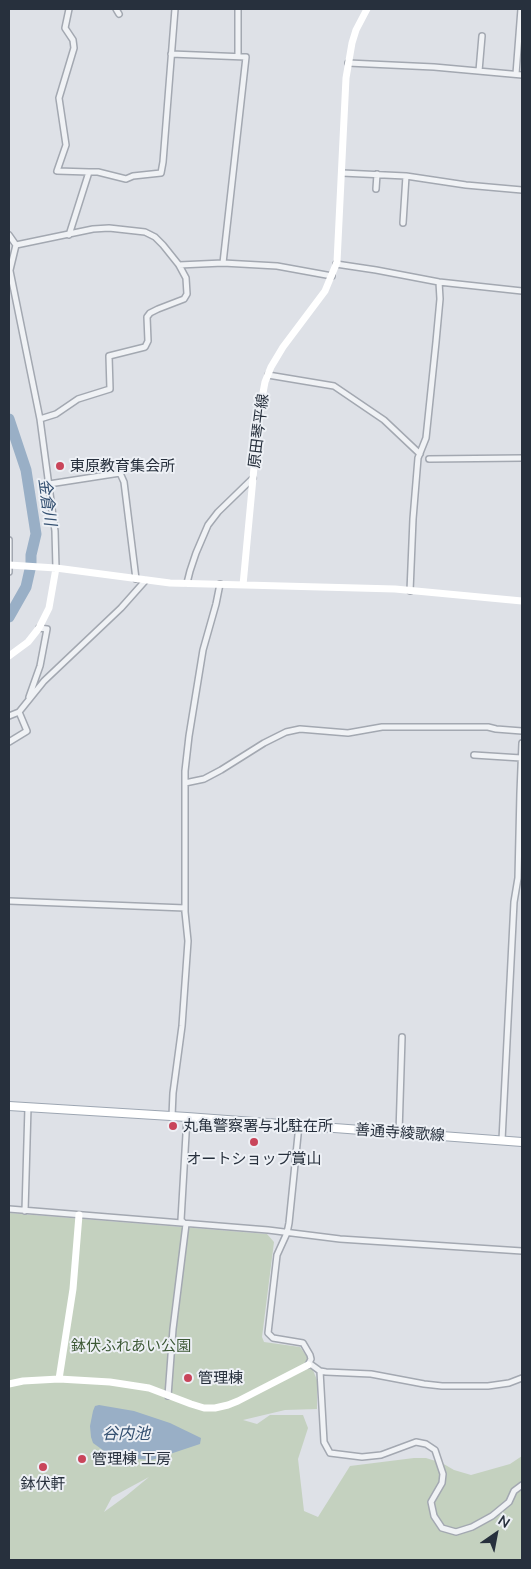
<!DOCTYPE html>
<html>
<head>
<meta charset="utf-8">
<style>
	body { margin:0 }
	#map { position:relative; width:531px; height:1569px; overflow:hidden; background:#dee1e7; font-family:Mulish,sans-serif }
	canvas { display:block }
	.frame { position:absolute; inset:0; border:10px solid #27303d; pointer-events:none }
	.north { position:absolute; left:471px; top:1509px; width:50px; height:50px; -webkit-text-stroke:4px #edf0f5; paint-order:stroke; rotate:33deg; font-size:14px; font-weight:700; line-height:20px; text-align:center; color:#27303d }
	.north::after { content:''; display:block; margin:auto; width:18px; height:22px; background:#27303d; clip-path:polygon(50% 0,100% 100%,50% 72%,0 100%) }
</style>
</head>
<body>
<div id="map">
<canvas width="531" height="1569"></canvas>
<div class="frame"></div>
<div class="north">N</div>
</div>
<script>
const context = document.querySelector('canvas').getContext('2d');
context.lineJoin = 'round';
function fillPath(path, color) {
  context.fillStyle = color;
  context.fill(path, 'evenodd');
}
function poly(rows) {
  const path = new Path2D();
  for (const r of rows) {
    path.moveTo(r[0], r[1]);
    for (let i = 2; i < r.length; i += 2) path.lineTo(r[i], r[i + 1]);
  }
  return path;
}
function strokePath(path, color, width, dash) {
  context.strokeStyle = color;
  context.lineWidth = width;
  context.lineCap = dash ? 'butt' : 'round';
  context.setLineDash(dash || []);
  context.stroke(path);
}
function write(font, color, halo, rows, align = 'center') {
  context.font = font + ' Mulish,"Noto Sans JP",sans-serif';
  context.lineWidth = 4;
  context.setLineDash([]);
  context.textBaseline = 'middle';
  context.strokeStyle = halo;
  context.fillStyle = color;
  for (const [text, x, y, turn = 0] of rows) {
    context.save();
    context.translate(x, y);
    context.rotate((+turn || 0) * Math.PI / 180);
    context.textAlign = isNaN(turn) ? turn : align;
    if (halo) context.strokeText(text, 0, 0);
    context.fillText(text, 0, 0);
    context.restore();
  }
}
fillPath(poly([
	[9,1213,267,1234,274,1242,262,1337,264,1342,300,1347,308,1358,317,1380,317,1409,285,1410,243,1420,257,1424,270,1415,303,1415,308,1428,298,1459,304,1511,318,1517,350,1466,414,1458,426,1458,442,1463,454,1470,471,1475,510,1464,522,1456,522,1560,9,1560],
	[149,1477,126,1496,104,1512,112,1497]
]), '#c4d1bf');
fillPath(poly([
	[99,1405,134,1411,170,1423,201,1438,200,1444,152,1460,122,1458,107,1453,93,1443,91,1437,90,1426,93,1411,95,1406]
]), '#99afc6');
strokePath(poly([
	[9,419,26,470,36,534,31,555,31,565,26,587,9,617]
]), '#99afc6', 11);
const street = poly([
	[69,9,65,28,73,40,74,48,59,98,66,145,57,171,89,172],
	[116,9,119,14],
	[171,54,246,57,223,263],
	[238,56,238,9],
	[348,63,434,67,522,75],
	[479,71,482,36],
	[516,74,521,9],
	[342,173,406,176,466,185,522,190],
	[376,189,377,174],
	[403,223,406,176],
	[9,235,16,245,10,270],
	[69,235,89,172,98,172,126,179,133,176,161,173,163,162,175,9],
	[16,245,93,229,109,228,145,232,155,237,163,245,179,265,186,278,187,294,184,299,158,309,150,313,147,317,148,341,145,347,109,356,110,389,78,399,56,414,40,419],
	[336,264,376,270,439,282,522,291],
	[179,265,223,263,277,266,332,276],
	[9,266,40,419,55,531,56,568],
	[268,375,334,386,384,420,420,454],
	[429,459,522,458],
	[49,484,120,473,124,482,136,579],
	[9,540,9,572],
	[187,583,190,571,196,553,208,525,218,512,253,478],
	[410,591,413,519,418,458,426,438,436,342,440,299,439,282],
	[29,697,40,666,47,629,39,628],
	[9,716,19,712,44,681,121,608,145,581],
	[9,742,27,731,19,712],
	[474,755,521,758],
	[185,783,204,779,221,770,264,743,286,732,300,729,348,733,382,727,488,727,496,729,522,731],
	[9,901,185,908],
	[172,1116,173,1093,182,1026,188,941,185,912,185,771,189,736,203,650,216,604,220,584],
	[299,1125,289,1223,287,1233,277,1255,268,1333,273,1338,303,1343,310,1355,311,1359,308,1365],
	[399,1133,402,1037],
	[502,1140,514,902,518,878,520,793,522,743],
	[9,1209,268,1230,340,1239,522,1251],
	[25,1211,28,1107],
	[185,1224,181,1220,187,1117],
	[309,1363,320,1371,326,1372,371,1374,424,1384,442,1386,488,1386,509,1383,522,1378],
	[320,1371,324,1442,330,1453,362,1457,381,1455,416,1442,426,1444,435,1450,443,1474,442,1483,431,1502,434,1516,442,1528,456,1532,472,1527,492,1516,509,1502,514,1491,522,1485],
	[168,1396,173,1329,186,1224]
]);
const primary = poly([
	[9,1106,187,1117,522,1142]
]);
strokePath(street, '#a3a8b1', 8);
strokePath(primary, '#9da6b2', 10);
strokePath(street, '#f0f2f5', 5);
strokePath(poly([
	[9,565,56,568,170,583,395,589,522,601],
	[243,585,259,414,265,382,271,367,283,347,325,291,337,262,346,78,352,43,356,30,367,9],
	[9,656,28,642,39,628,49,608,56,568],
	[59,1379,73,1289,79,1215],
	[9,1384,23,1381,59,1379,110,1382,149,1388,191,1404,204,1408,215,1408,228,1405,238,1401,308,1365]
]), '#fff', 7);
strokePath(primary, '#fff', 8);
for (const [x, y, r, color] of [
	[60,466,5,"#c9455a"],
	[173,1126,5,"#c9455a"],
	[254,1142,5,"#c9455a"],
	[188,1378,5,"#c9455a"],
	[82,1459,5,"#c9455a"],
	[43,1467,5,"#c9455a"]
]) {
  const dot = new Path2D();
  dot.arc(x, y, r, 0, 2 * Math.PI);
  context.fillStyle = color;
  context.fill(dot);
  strokePath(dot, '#edf0f5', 2);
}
write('15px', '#27303d', '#edf0f5', [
	["原田琴平線",259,431,-83],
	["善通寺綾歌線",400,1133,4]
]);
write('15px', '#27303d', '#edf0f5', [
	["東原教育集会所",70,466],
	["丸亀警察署与北駐在所",183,1126],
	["オートショップ賞山",254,1159,"center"],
	["管理棟",198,1378],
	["管理棟 工房",92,1459],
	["鉢伏軒",43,1484,"center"]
], 'left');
write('15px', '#3c5835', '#edf0f5', [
	["鉢伏ふれあい公園",131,1346]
]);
write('italic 16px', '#334f70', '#edf0f5', [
	["金倉川",47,502,82],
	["谷内池",126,1434]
]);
</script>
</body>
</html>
